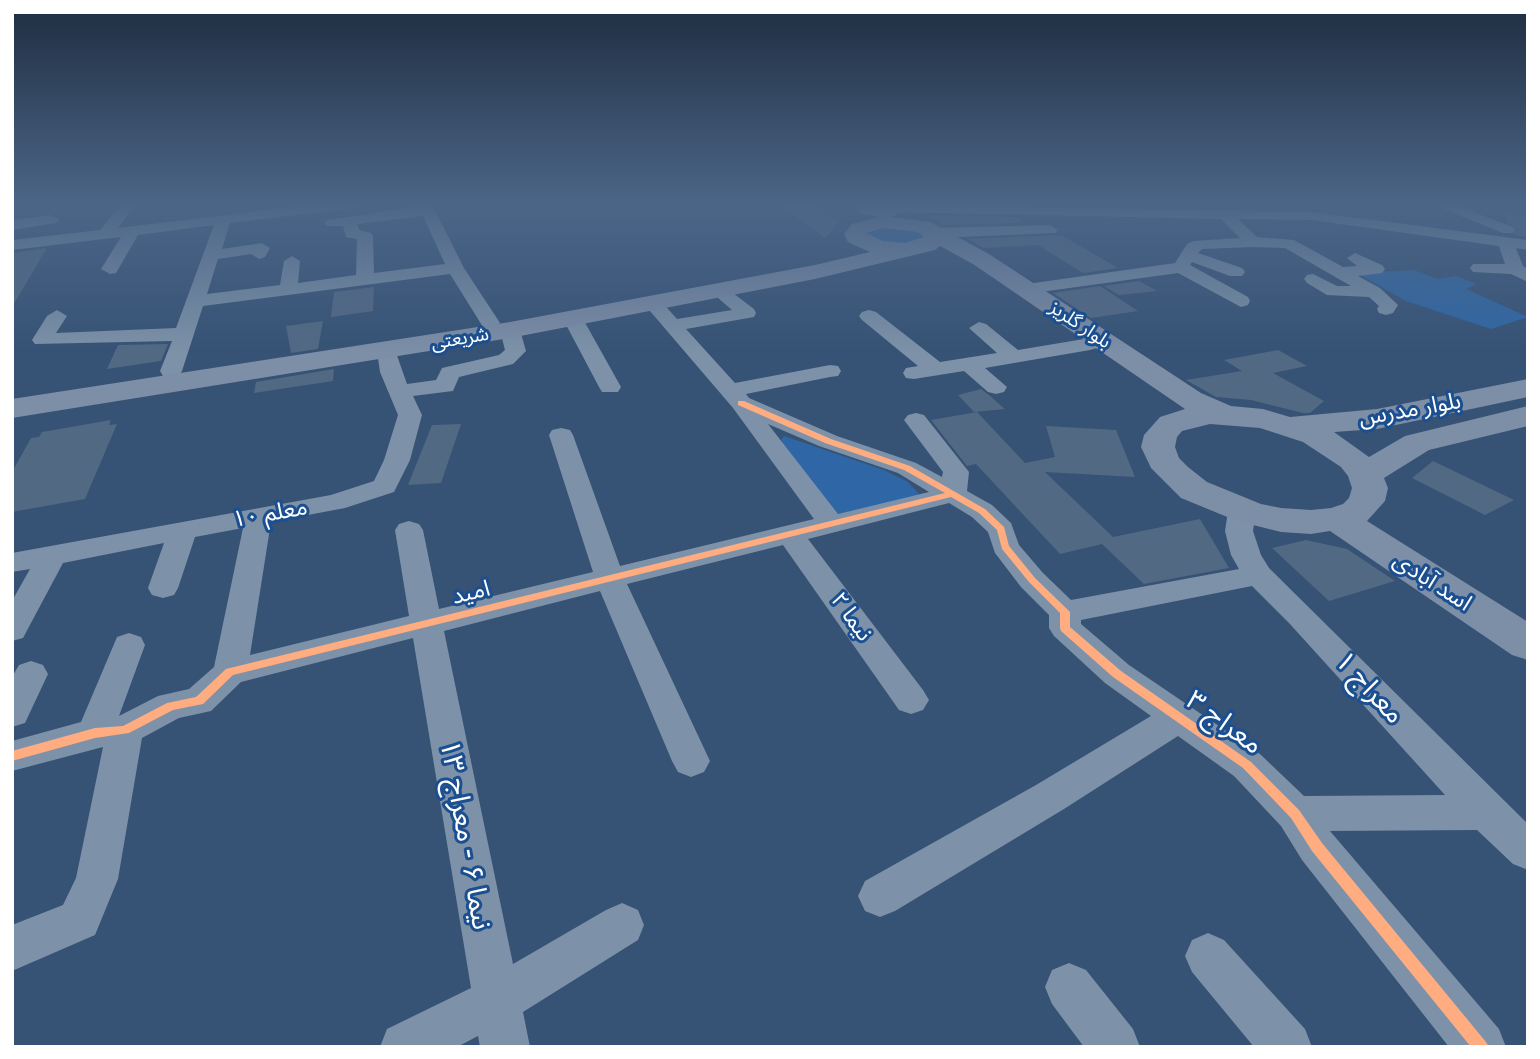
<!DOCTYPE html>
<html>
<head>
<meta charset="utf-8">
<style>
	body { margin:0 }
	#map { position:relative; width:1540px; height:1059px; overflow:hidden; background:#365274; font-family:"IBM Plex Sans",sans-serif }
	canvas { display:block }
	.frame { position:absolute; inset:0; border:14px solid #fff; pointer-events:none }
</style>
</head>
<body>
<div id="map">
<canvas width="1540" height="1059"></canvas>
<div class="frame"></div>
</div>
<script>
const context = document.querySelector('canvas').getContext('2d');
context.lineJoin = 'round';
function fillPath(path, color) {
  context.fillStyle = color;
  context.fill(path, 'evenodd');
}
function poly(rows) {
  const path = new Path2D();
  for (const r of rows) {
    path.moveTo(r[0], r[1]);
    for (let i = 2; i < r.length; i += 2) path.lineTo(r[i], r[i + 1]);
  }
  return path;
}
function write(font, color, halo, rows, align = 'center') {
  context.font = font + ' "IBM Plex Sans","Noto Sans Arabic",sans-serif';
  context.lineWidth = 6;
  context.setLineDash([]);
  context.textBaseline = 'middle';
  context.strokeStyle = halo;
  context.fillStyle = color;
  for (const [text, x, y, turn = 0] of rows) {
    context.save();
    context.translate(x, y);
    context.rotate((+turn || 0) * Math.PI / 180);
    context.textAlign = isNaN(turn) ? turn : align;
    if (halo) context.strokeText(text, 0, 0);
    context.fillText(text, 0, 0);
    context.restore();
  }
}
fillPath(poly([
	[874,227,911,227,925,236,912,244,875,242,865,232],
	[1414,270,1437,279,1456,276,1476,284,1466,289,1528,317,1491,329,1406,301,1357,273],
	[784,436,884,470,908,482,919,494,913,499,837,514,785,448,781,440]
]), '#2f66a5');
fillPath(poly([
	[779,204,813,204,839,222,825,238],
	[1504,211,1528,217,1528,237,1513,235,1519,230,1507,222],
	[929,215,1019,217,1023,223,944,225],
	[1061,235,1118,268,1083,273,1038,245,983,248,969,239],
	[47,248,12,307,12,253],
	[1139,281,1157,291,1119,295,1104,286],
	[1100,286,1138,311,1091,318,1053,293],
	[374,287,373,311,331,317,334,292],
	[323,321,318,349,291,353,286,326],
	[168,344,161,361,107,369,118,345],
	[1278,350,1307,366,1273,373,1324,401,1310,413,1303,413,1251,400,1216,397,1186,380,1242,371,1224,360],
	[334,369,333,381,254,393,256,382],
	[981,389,989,395,1005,409,974,412,958,395],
	[977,412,1025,463,1055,457,1046,426,1116,430,1135,477,1045,472,1113,537,1200,519,1229,568,1144,584,1102,544,1060,554,976,464,967,466,931,420],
	[111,420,109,425,117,424,85,499,12,512,12,472,31,438,39,437,42,432],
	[461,424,441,483,408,485,432,425],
	[1433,461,1514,500,1485,515,1412,478],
	[1306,540,1347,549,1395,581,1329,601,1272,548]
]), '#526984');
fillPath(poly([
	[121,204,136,204,118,228,315,204,362,204,355,208,230,223,222,249,262,243,270,248,265,257,259,259,251,254,218,259,207,294,280,285,284,261,292,256,300,261,298,283,356,275,357,239,346,237,343,226,327,226,324,223,327,220,432,204,464,268,500,323,490,329,483,327,450,274,203,306,182,371,179,376,171,377,163,376,160,371,172,341,35,344,32,340,47,316,57,310,67,316,56,333,176,328,214,225,138,235,116,273,110,274,101,269,121,237,12,250,12,240,100,230,121,204],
	[423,216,445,264,374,273,373,236,371,233,359,230,357,224,423,216],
	[1431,204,1452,204,1513,227,1516,230,1513,233,1503,233,1431,204],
	[902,205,1312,212,1528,240,1528,250,1516,248,1523,266,1528,269,1528,282,1511,274,1473,272,1470,268,1473,264,1505,264,1499,246,1312,220,1238,219,1257,237,1294,240,1343,267,1357,266,1347,258,1355,253,1382,265,1385,269,1382,273,1358,276,1380,288,1398,305,1393,313,1386,315,1379,313,1377,309,1379,306,1369,297,1327,295,1307,283,1304,279,1307,275,1313,274,1337,286,1351,286,1285,248,1253,247,1202,249,1198,253,1242,268,1245,272,1242,276,1230,276,1192,262,1190,265,1248,297,1250,301,1248,305,1241,307,1178,273,1026,294,1017,289,1020,285,1175,263,1187,244,1193,241,1240,238,1221,219,897,212,895,209,897,206,902,205],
	[51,215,59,220,56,223,12,230,12,220,51,215],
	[1050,225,1058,230,1055,233,934,238,926,233,934,228,1050,225],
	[719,286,725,287,754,309,756,313,754,317,686,329,735,383,830,365,838,366,841,371,838,376,830,377,746,394,749,398,837,436,916,463,942,477,943,472,904,420,908,415,916,413,924,415,969,472,967,491,992,505,1011,523,1019,545,1043,573,1071,600,1239,569,1231,555,1225,531,1228,511,1232,505,1242,503,1252,505,1256,511,1253,531,1261,555,1269,568,1528,824,1528,870,1513,864,1477,830,1330,831,1499,1029,1506,1047,1449,1047,1302,860,1281,826,1234,776,1178,736,1064,809,895,911,880,917,865,911,858,896,865,881,1036,785,1151,716,1105,683,1054,636,1049,628,1049,615,1021,587,995,553,988,532,972,517,949,503,808,539,923,690,929,700,923,710,911,714,899,710,783,545,627,584,710,761,704,772,691,777,678,772,672,761,600,591,444,631,513,964,606,910,622,903,638,910,644,925,638,940,523,1012,530,1047,480,1047,478,1036,457,1047,380,1047,387,1029,471,988,413,638,241,682,211,711,179,718,142,738,118,879,95,935,12,971,12,925,63,905,76,878,103,747,12,771,12,741,81,722,117,637,129,633,141,637,145,645,119,716,158,696,189,689,214,667,243,528,195,537,178,588,174,595,163,598,152,595,148,588,164,543,63,563,23,638,12,641,12,601,30,569,12,572,12,553,331,495,374,481,384,460,398,415,380,372,377,351,380,347,394,347,407,384,436,380,442,368,499,355,505,350,500,330,510,324,520,330,526,351,513,364,459,377,453,391,413,396,422,415,410,460,394,492,345,508,271,522,250,655,409,616,395,530,399,524,409,521,419,524,423,530,439,609,593,572,549,435,552,430,561,428,570,430,573,435,620,566,814,519,733,408,644,304,653,298,660,300,677,319,732,310,710,291,719,286],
	[768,424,819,446,898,473,929,492,838,514,768,424],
	[1252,586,1289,623,1445,795,1304,796,1260,754,1129,665,1081,624,1081,620,1252,586],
	[869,310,876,312,940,362,997,353,969,328,979,322,986,324,1018,350,1090,338,1097,340,1100,344,1097,348,1090,350,985,368,1007,387,1004,392,996,394,988,392,964,371,914,379,906,378,903,373,906,368,918,366,862,320,859,316,862,312,869,310],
	[573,313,583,319,621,387,618,392,602,392,599,387,563,319,573,313],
	[31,661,43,665,48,674,25,723,12,727,12,677,19,665,31,661],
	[1208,933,1224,940,1305,1029,1312,1047,1254,1047,1192,972,1185,956,1192,940,1208,933],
	[1069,963,1086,970,1133,1029,1140,1047,1084,1047,1052,1004,1045,987,1052,970,1069,963]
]), '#7d92a8');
fillPath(poly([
	[860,204,881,205,902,204,896,215,884,218,859,213,856,209,860,204]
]), '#798da4');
fillPath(poly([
	[883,216,930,222,989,254,1201,393,1231,406,1263,409,1290,417,1377,409,1528,379,1528,397,1377,429,1334,432,1369,457,1405,436,1528,406,1528,426,1429,450,1384,478,1388,488,1385,501,1367,521,1528,622,1528,660,1512,655,1330,531,1311,534,1281,532,1237,521,1181,498,1151,468,1141,447,1144,435,1160,417,1185,409,973,264,940,246,935,250,815,279,510,338,12,418,12,399,510,322,815,265,870,252,848,242,844,234,852,224,883,216],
	[883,228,918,232,924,237,905,243,883,241,866,233,883,228],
	[1210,424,1260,428,1303,442,1341,467,1348,476,1352,488,1349,498,1343,504,1331,508,1311,510,1281,508,1261,504,1207,482,1188,467,1179,458,1175,447,1177,437,1182,431,1210,424]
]), '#7d8ea7');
fillPath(poly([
	[738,401,744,401,831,439,910,466,985,509,1004,527,1009,546,1035,578,1068,610,1070,612,1070,627,1121,671,1251,762,1299,810,1322,843,1486,1042,1489,1047,1471,1047,1312,851,1291,818,1243,768,1113,677,1061,631,1060,628,1060,613,1029,582,1002,549,997,530,979,513,951,497,233,675,203,704,173,710,129,733,95,738,12,761,12,751,95,728,123,726,167,703,196,697,226,669,230,668,945,493,904,470,825,443,738,405,738,401]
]), '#ffac80');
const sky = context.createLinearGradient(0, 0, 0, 353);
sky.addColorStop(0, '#1e2d40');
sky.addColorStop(0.58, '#4c6688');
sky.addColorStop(1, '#4c668800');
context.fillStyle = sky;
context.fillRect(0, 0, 1540, 353);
write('19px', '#fff', '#1b4f8f', [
	["بلوار گلریز",1080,325,34],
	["شریعتی",460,339,-10]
]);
write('23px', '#fff', '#1b4f8f', [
	["بلوار مدرس",1410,410,-10],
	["معلم ۱۰",270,514,-10],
	["اسد آبادی",1432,582,33],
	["امید",471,593,-14],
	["نیما ۲",851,617,54]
]);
write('28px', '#fff', '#1b4f8f', [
	["معراج ۱",1369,688,47],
	["معراج ۳",1224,723,36],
	["نیما ۶ - معراج ۱۳",465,835,80]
]);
</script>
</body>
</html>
